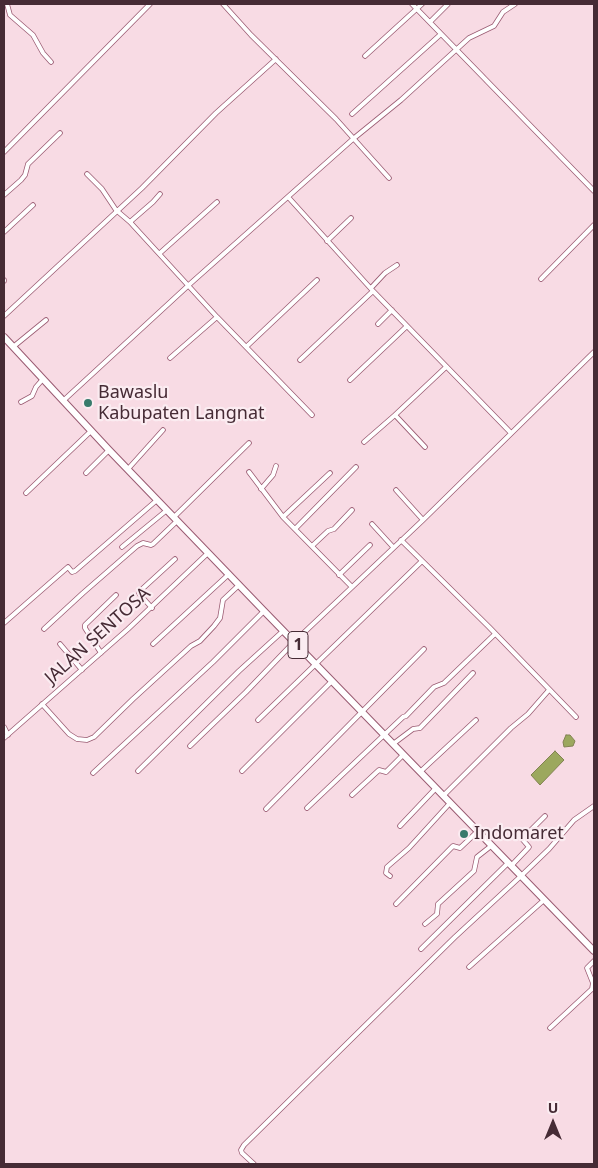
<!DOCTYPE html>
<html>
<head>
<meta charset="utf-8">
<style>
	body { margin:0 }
	#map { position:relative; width:598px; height:1168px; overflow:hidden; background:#f8dbe4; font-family:"Noto Sans",sans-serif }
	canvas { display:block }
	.frame { position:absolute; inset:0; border:5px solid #462b35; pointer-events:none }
	.north { position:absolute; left:528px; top:1098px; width:50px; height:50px; -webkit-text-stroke:4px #fbecf1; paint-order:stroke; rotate:0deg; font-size:14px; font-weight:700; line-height:20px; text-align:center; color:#462b35 }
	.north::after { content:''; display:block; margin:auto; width:18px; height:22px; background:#462b35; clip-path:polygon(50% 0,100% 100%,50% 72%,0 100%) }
</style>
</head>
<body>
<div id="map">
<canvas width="598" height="1168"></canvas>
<div class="frame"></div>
<div class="north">U</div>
</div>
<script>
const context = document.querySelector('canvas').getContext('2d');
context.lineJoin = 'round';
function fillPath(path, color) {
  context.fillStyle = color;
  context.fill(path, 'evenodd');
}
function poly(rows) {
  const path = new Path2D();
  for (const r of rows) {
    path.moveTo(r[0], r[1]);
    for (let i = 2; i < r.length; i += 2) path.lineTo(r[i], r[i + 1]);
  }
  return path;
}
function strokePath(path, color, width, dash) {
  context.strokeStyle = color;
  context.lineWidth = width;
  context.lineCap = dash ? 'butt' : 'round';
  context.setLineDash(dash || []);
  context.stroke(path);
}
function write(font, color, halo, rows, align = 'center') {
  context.font = font + ' "Noto Sans",sans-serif';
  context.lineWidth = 4.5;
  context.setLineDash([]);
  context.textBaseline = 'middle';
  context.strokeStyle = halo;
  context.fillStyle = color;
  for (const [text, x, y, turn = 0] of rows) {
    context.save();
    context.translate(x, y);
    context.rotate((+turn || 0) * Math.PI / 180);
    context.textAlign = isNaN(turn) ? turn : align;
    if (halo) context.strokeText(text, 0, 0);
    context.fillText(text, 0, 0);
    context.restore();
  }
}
const water = poly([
	[566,735,570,735,575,741,573,746,564,747,563,742,566,735],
	[555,751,564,760,540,785,531,775,555,751]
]);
fillPath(water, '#9ca85e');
strokePath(water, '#828252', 1);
const minor = poly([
	[7,4,10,15,33,35,43,53,51,62],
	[223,4,251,35,336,119,389,178],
	[412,4,594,191],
	[430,22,448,4],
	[365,56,422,4],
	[352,114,441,34],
	[4,152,150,4],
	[87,174,102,189,116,210,130,222,217,317,312,415],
	[4,195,21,180,25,175,28,164,60,133],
	[289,198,373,291,511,433],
	[130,222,153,202,160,194],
	[4,232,33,205],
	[327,241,351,218],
	[160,253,217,202],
	[541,279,594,225],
	[4,281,4,280],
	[371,288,385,273,397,265],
	[4,316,142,188,216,113,276,59],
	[378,324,392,310],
	[13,347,46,320],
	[246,347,317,280],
	[170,358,217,317],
	[300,360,373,291],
	[350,380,407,326],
	[64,400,191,283,353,139,401,100,469,38,494,26,503,12,515,4],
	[21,402,32,396,36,387,43,379],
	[364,442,395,415],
	[425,447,395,415,446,367],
	[128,469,163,430],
	[249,472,283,517,352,587],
	[86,473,109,450],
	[261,489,273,475,276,466],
	[396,490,423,520],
	[26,493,91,431],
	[174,517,249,443],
	[283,517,330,473],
	[372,524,393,547],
	[295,529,356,467],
	[401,540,489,627,576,717],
	[312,546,328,531,334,529,352,510],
	[122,547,167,510],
	[339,575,370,545],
	[152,608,142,597,139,593,140,591,175,559],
	[4,623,68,567,72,572,75,571,157,500],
	[44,629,83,593,137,546,143,543,151,545,153,544,177,521],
	[60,644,82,670],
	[153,644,229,574],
	[101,653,85,628,85,625,116,595],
	[42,704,69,734,77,739,87,740,94,737,133,699,191,646,200,641,214,626,220,618,223,600,239,585],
	[258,720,422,561],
	[4,727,8,735],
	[4,738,128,629,208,553],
	[393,744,413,729,420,728,473,673],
	[190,746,246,692,294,642,423,520,594,352],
	[138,771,239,671,283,631],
	[242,771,332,681],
	[420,772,476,720],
	[93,773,213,662,264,611],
	[352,795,379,770,386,772,403,755],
	[443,796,511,728,528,714,549,690],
	[307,808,365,753,403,717,406,716,434,687,444,683,495,634],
	[266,809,424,649],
	[400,826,436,788],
	[511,866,529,847,523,840,524,837,545,816],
	[390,876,386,873,387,867,409,848,450,803],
	[521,876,549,849,574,820,594,806],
	[396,904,453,846,460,848,478,831],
	[425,924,437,914,438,904,474,871,477,857,491,846],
	[421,949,508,863],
	[469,967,544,900],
	[550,1028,592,989,593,983,587,968,594,961],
	[254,1164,242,1153,241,1150,244,1145,455,937,521,876]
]);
const trunk = poly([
	[4,337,109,450,264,611,594,951]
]);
strokePath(minor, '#9a5b72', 5.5);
strokePath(trunk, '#9a5b72', 8);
strokePath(minor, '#fff', 4);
strokePath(trunk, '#fff', 6);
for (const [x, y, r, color] of [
	[88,403,5,"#397b6c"],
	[464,834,5,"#397b6c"]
]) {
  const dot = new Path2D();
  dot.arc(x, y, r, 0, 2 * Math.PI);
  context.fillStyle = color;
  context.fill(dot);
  strokePath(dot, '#fbecf1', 2);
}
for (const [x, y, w] of [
	[298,645,20]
]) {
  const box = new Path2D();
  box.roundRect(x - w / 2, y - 13.5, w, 27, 4);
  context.fillStyle = '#fbecf1';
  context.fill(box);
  strokePath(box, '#462b35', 1);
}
write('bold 16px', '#462b35', null, [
	["1",298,645]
]);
write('18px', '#462b35', '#fbecf1', [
	["Bawaslu",98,393],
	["Kabupaten Langnat",98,414],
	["Indomaret",474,834]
], 'left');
write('18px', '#462b35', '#fbecf1', [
	["JALAN SENTOSA",98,636,-42]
]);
</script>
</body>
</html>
